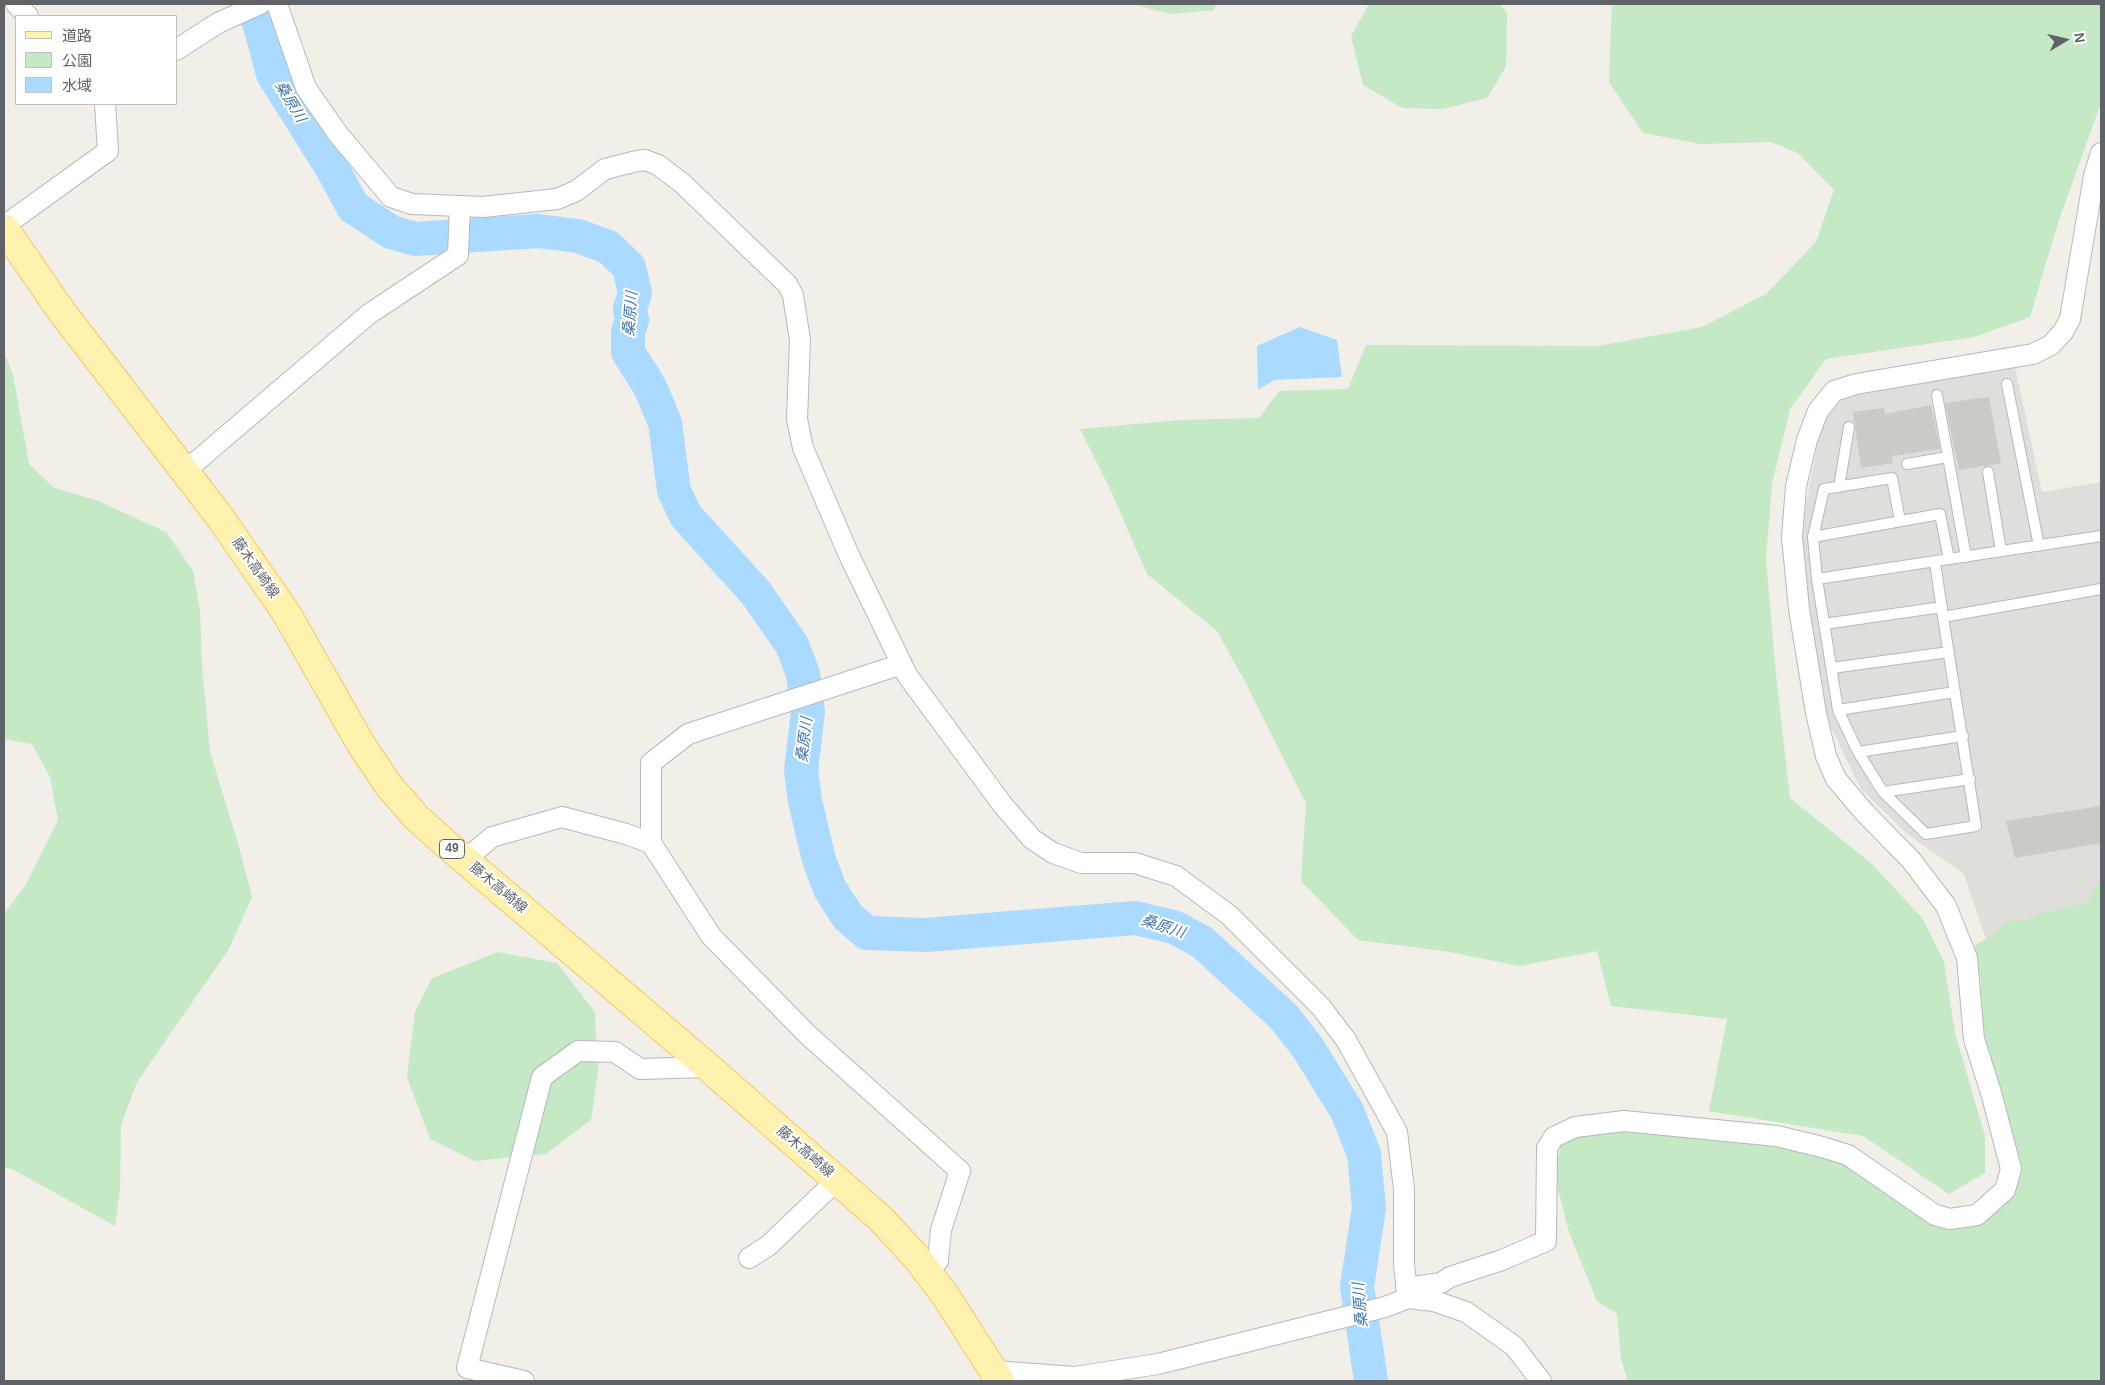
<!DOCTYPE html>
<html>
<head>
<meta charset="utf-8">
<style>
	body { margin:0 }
	#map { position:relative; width:2105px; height:1385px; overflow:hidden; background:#f1efe8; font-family:Arial,"Noto Sans JP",sans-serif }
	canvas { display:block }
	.frame { position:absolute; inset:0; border:5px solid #5f6368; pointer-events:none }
	.legend { position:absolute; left:15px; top:15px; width:162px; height:90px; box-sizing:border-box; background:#fff; border:1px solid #bfc1c3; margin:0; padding:6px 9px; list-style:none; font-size:15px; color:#5f6368 }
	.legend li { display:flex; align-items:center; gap:10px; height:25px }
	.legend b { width:25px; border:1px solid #bfc1c3 }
	.north { position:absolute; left:2040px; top:15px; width:50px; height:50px; -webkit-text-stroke:4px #fff; paint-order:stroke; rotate:81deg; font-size:14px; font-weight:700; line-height:20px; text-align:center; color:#5f6368 }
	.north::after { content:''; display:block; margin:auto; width:18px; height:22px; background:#5f6368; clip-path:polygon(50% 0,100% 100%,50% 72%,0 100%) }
</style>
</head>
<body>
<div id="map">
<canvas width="2105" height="1385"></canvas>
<div class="frame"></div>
<ul class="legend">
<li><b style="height:6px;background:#fff2af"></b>道路</li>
<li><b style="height:14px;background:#c5e8c5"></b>公園</li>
<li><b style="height:14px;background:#aadaff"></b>水域</li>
</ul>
<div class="north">N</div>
</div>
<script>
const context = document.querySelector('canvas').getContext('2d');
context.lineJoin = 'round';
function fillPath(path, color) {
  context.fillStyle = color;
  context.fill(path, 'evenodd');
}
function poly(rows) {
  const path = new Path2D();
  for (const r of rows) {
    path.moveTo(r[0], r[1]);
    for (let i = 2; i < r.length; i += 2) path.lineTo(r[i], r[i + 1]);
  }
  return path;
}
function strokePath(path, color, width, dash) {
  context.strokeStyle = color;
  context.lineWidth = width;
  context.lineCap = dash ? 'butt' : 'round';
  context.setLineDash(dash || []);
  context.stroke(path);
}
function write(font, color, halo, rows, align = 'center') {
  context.font = font + ' Arial,"Noto Sans JP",sans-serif';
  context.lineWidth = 4;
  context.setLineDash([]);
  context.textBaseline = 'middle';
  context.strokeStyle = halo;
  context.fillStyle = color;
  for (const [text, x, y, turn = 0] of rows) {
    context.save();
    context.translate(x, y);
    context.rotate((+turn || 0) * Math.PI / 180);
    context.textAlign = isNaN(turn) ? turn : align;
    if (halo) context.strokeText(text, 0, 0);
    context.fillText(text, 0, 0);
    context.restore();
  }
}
fillPath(poly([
	[2015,367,2042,492,2101,482,2101,903,1995,966,1964,874,1906,833,1861,789,1825,715,1797,550,1824,412,1848,394]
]), '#e0deda');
fillPath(poly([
	[1131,4,1216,4,1214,10,1171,14],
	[1369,4,1499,4,1507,13,1506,67,1487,98,1443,109,1402,108,1363,85,1351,36],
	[1612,4,2101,4,2101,106,2098,111,2058,223,2030,317,1974,337,1826,359,1790,409,1772,484,1766,559,1776,674,1790,798,1872,864,1923,919,1944,962,1955,1033,1985,1136,1985,1173,1949,1194,1863,1136,1709,1111,1727,1019,1611,1006,1597,951,1519,966,1450,952,1358,940,1301,881,1306,803,1249,689,1217,631,1147,574,1111,491,1080,429,1180,420,1259,418,1279,391,1348,389,1366,345,1598,346,1702,327,1766,294,1816,242,1834,190,1798,153,1771,142,1701,144,1643,133,1609,82],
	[4,352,13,375,29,464,54,488,96,500,166,532,193,571,200,610,202,666,210,752,238,843,252,897,229,949,137,1082,121,1125,120,1189,115,1226,12,1169,4,1168,4,914,25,886,58,820,50,777,32,744,4,739],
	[2101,881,2101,1381,1628,1381,1621,1359,1617,1314,1597,1301,1569,1232,1554,1174,1562,1142,1583,1133,1627,1129,1777,1146,1841,1162,1935,1225,2012,1194,1980,1034,1981,982,1975,945,1996,933,2006,922,2027,920,2040,913,2087,903,2097,884],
	[498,952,557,963,595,1012,598,1072,591,1120,546,1154,475,1161,430,1139,407,1077,415,1012,432,978]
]), '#c5e8c5');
fillPath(poly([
	[1300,327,1337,340,1342,377,1274,380,1258,390,1257,346]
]), '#aadaff');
strokePath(poly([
	[249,4,259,22,273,74,332,168,353,207,391,232,415,239,538,231,578,236,608,247,629,267,635,293,630,309,632,320,628,332,628,352,650,387,665,423,674,491,686,516,756,593,792,645,803,674,808,712,801,770,805,801,819,860,830,889,848,917,867,933,926,935,1135,918,1174,927,1202,942,1284,1017,1308,1048,1347,1111,1364,1154,1369,1208,1357,1286,1371,1381]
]), '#aadaff', 34);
fillPath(poly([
	[1989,397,2001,463,1959,470,1945,403],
	[1931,405,1940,449,1892,456,1893,463,1861,468,1853,412,1884,408,1885,414],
	[2101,806,2101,843,2015,858,2006,821]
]), '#cccac5');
const service = poly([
	[2007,384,2039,546],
	[1937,395,1966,557],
	[1907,464,1948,457],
	[1988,472,2001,551],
	[1839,487,1849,427],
	[1813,537,1824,489,1892,478,1900,521],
	[1935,562,1943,617,2101,589],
	[1817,579,2101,536],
	[1943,617,1976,826,1926,834,1883,792,1858,752,1838,710,1817,579,1813,537,1940,514,1949,559],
	[1824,624,1942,607],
	[1832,668,1949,652],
	[1838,710,1955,692],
	[1858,752,1963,736],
	[1883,792,1970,779]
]);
const minor = poly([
	[16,4,28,16],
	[277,4,306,88,338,134,391,197,412,204,483,207,557,199,576,191,605,169,637,161,645,160,658,165,682,183,787,284,793,295,800,340,797,419,803,448,848,553,907,675,1002,804,1032,839,1053,853,1081,863,1135,863,1176,876,1229,915,1321,1007,1346,1040,1397,1132,1404,1189,1404,1265,1408,1298],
	[176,50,218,23,260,4],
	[4,226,108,151,105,104],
	[184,472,369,314,458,255,460,207],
	[651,843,711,936,808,1035,960,1171,941,1230,938,1261,925,1269],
	[465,860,492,837,562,817,626,834,651,843,651,763,688,734,902,664],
	[749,1258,768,1246,837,1180],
	[1406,1288,1441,1283,1450,1277,1502,1260,1546,1241,1547,1148,1554,1137,1575,1127,1624,1121,1777,1136,1822,1147,1848,1155,1935,1215,1950,1219,1977,1215,2005,1190,2011,1169,1992,1096,1974,1039,1967,958,1946,906,1911,860,1865,813,1836,779,1826,756,1816,713,1799,609,1792,537,1796,486,1807,440,1818,411,1834,391,1856,384,2033,354,2051,345,2063,332,2070,319,2094,176,2101,153],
	[994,1371,1075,1377,1158,1364,1385,1307,1408,1298,1434,1301,1466,1312,1514,1346,1541,1381],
	[524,1381,467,1368,542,1077,578,1051,615,1052,640,1069,708,1067]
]);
const primary = poly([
	[4,228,62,312,219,516,285,611,362,746,389,786,417,818,446,844,708,1067,881,1219,916,1257,945,1295,1000,1381]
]);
strokePath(service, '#b5b8bc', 12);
strokePath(minor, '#b5b8bc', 22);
strokePath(primary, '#f2c960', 30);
strokePath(service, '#fff', 10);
strokePath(minor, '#fff', 20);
strokePath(primary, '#fff2af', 28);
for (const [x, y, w] of [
	[452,849,25]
]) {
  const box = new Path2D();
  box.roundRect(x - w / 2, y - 9.5, w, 19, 4);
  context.fillStyle = '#fff';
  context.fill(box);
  strokePath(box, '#5f6368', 1);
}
write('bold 12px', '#5f6368', null, [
	["49",452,849]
]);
write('14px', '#5f6368', '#fff', [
	["藤木高崎線",255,568,55],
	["藤木高崎線",498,888,40],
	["藤木高崎線",805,1152,41]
]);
write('italic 15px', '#4174aa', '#fff', [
	["桑原川",290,102,59],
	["桑原川",631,314,-86],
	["桑原川",805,740,-83],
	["桑原川",1163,927,18],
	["桑原川",1361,1305,-95]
]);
</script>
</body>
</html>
